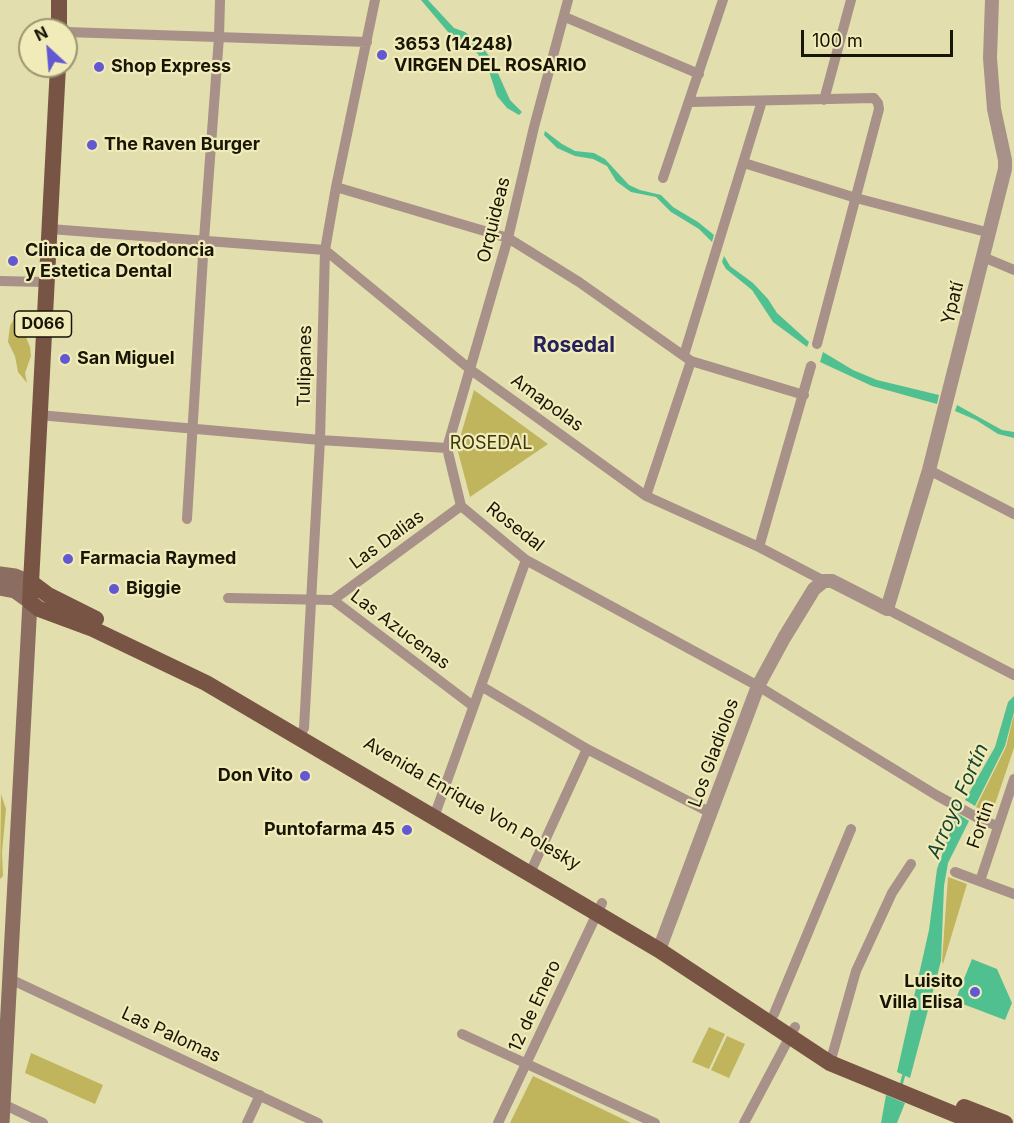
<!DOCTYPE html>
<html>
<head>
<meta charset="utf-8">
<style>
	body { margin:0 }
	#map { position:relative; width:1014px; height:1123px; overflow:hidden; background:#e3dead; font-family:Inter,sans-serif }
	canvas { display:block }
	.north { position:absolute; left:18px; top:18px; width:60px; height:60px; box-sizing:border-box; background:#f1ebba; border:2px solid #9a9571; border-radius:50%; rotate:334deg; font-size:16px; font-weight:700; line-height:24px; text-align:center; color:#171504 }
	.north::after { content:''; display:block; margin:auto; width:21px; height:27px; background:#6258d1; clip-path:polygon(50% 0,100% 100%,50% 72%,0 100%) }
	.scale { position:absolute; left:801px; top:30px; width:152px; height:27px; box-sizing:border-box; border:3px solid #171504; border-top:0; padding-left:8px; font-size:18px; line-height:21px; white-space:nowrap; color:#171504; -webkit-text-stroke:4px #f1ebba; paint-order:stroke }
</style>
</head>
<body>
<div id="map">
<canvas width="1014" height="1123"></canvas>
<div class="north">N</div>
<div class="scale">100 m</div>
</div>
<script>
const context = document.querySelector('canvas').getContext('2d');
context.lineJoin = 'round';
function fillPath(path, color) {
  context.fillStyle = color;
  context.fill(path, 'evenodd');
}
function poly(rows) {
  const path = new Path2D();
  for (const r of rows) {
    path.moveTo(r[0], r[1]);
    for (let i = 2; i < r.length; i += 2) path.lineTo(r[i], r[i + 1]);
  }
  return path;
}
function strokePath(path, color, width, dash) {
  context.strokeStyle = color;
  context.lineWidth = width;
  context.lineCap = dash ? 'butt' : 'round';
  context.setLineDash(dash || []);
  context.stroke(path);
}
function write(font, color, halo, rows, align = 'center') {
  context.font = font + ' Inter,sans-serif';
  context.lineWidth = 4.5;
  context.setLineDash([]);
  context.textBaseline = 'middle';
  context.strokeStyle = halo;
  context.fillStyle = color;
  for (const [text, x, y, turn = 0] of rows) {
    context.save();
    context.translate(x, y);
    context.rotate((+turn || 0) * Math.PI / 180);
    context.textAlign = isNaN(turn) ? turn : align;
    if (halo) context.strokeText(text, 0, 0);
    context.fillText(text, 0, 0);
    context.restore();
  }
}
fillPath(poly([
	[22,310,30,323,25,335,30,347,31,356,25,373,27,383,18,372,15,356,8,342,10,326,15,317],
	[474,390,548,444,470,497,457,448],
	[1014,714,1014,748,992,813,989,814,976,807,1006,747],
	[1,794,6,809,2,852,3,876,0,879],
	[948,877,967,884,943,964,942,961],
	[709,1027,725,1034,709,1069,692,1062],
	[727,1036,745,1044,729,1078,711,1070],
	[31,1053,103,1085,95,1104,25,1073],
	[533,1076,631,1123,510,1123]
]), '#c0b45c');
fillPath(poly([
	[421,0,428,0,454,28,465,32,481,45,492,60,510,100,522,112,519,115,507,108,497,96,488,68,477,53,470,45,448,32],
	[545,131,562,144,575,151,594,153,605,159,629,185,640,190,661,195,673,207,698,222,714,235,712,242,699,229,671,212,656,197,631,192,624,187,616,181,607,166,593,159,575,156,557,148,544,135],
	[724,256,730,266,753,283,768,299,777,313,809,342,807,347,773,322,752,290,726,269,722,262],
	[823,352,853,370,877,380,939,395,937,404,872,386,820,362],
	[957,405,1002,430,1014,432,1014,438,998,434,976,420,955,411],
	[1014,696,1014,712,1005,746,975,806,965,800,995,747,1008,702],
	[957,813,969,821,948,863,944,886,941,961,910,1078,897,1072,929,930,937,869],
	[972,959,997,969,1012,1003,1005,1020,955,1001],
	[886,1095,905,1103,897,1123,881,1123]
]), '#51c090');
strokePath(poly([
	[901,1085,905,1071]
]), '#51c090', 3);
strokePath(poly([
	[565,17,699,74],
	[66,32,367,42],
	[824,100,851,0],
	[690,102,874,98,878,103,879,109,817,344],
	[744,163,856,198,990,233],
	[663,178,723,0],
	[336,187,508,238,579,282,691,361,804,395],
	[50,229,325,250,471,370,646,496,759,547,824,581],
	[983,257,1014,270],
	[0,281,45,282],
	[684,355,762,101],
	[39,415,320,440,447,448],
	[447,448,461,506,526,560,758,686,936,795,978,818,997,826],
	[447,448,508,238,534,127,568,0],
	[929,470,1014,514],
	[646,496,691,361],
	[187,519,204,240,219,37,220,0],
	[759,547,811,366],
	[228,598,333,600,473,706],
	[333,600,461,506],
	[887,609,1014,675],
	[481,686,587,749,711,813],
	[299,737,304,728,320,440,325,250,336,187,375,0],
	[434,817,526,560],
	[955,872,1014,894],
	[530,873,587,749],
	[980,881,1014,779],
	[10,979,318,1123],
	[774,1014,851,829],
	[462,1034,655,1123],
	[830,1063,856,971,892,893,911,864],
	[3,1104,43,1123],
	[247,1123,260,1095],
	[498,1123,602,903],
	[744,1123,795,1027]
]), '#a79189', 10);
strokePath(poly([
	[659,950,758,686,784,638,814,589,824,581,832,581,887,609,929,470,1005,169,1005,160,994,109,990,58,992,0]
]), '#a79189', 14);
strokePath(poly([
	[0,574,15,576,32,583],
	[0,588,15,591,30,602,2,1123]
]), '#8c6d61', 15);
strokePath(poly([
	[59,30,59,0],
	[58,66,30,602,39,609,93,629,206,683,659,950,830,1063,976,1123],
	[32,583,48,595,96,619],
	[964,1107,1005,1123]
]), '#785445', 16);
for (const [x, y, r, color] of [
	[382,55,6,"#6258d1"],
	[99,67,6,"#6258d1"],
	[92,145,6,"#6258d1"],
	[13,261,6,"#6258d1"],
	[65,359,6,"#6258d1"],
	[68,559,6,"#6258d1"],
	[114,589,6,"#6258d1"],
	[305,776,6,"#6258d1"],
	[407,830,6,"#6258d1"],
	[975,992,6,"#6258d1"]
]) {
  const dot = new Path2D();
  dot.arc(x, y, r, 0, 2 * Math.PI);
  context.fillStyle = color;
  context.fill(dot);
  strokePath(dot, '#f1ebba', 2);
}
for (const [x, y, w] of [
	[43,324,57]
]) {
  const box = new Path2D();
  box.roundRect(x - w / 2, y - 13, w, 26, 4.5);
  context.fillStyle = '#f1ebba';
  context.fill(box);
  strokePath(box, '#171504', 1.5);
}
write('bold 16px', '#171504', null, [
	["D066",43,324]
]);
write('bold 18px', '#171504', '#f1ebba', [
	["3653 (14248)",394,45],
	["VIRGEN DEL ROSARIO",394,66],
	["Shop Express",111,67],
	["The Raven Burger",104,145],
	["Clinica de Ortodoncia",25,251],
	["y Estetica Dental",25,272],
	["San Miguel",77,359],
	["Farmacia Raymed",80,559],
	["Biggie",126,589],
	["Don Vito",293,776,"right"],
	["Puntofarma 45",395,830,"right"],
	["Luisito",963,982,"right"],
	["Villa Elisa",963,1003,"right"]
], 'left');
write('18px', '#171504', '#f1ebba', [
	["Orquideas",494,220,-76],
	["Ypatí",953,303,-76],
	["Tulipanes",305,366,-89],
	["Amapolas",547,403,36],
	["Rosedal",515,527,38],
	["Las Dalias",387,540,-36],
	["Las Azucenas",400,630,37],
	["Los Gladiolos",714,753,-70],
	["Avenida Enrique Von Polesky",472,804,30],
	["Fortin",981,825,-71],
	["12 de Enero",535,1006,-65],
	["Las Palomas",171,1035,25]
]);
write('18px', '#3d380b', '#f1ebba', [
	["ROSEDAL",491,444]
]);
write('italic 20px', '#164531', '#f1ebba', [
	["Arroyo Fortín",958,801,-66]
]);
write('bold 21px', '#26215b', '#f1ebba', [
	["Rosedal",574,346]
]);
</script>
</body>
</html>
